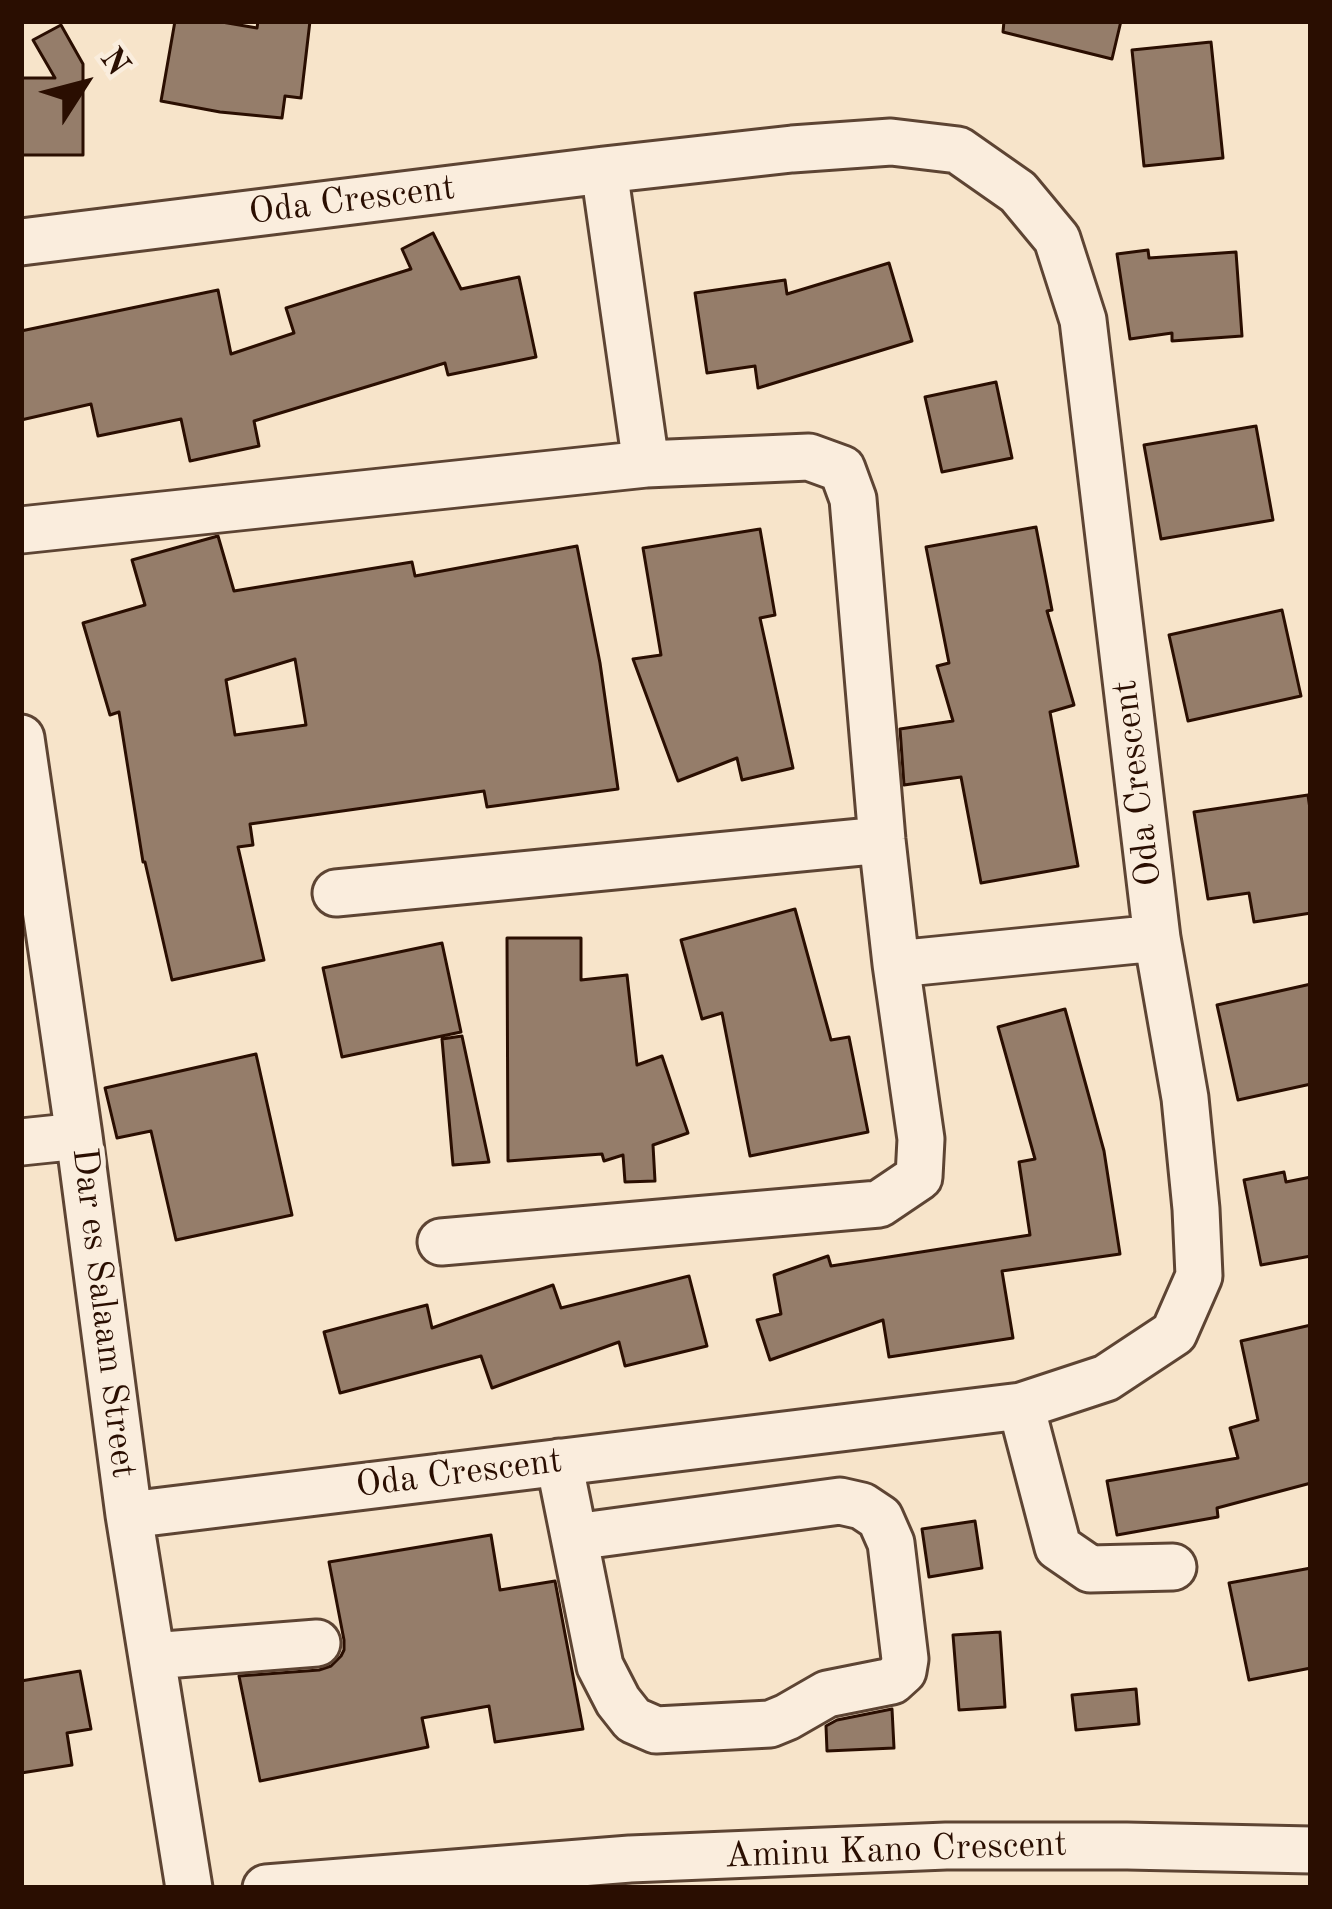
<!DOCTYPE html>
<html>
<head>
<meta charset="utf-8">
<style>
	body { margin:0 }
	#map { position:relative; width:1332px; height:1909px; overflow:hidden; background:#f7e4ca; font-family:"Old Standard TT",serif }
	canvas { display:block }
	.frame { position:absolute; inset:0; border:24px solid #2a0e01; pointer-events:none }
	.north { position:absolute; left:24px; top:24px; width:120px; height:120px; -webkit-text-stroke:9px #faeddd; paint-order:stroke; rotate:54deg; font-size:33px; font-weight:700; line-height:48px; text-align:center; color:#2a0e01 }
	.north::after { content:''; display:block; margin:auto; width:42px; height:54px; background:#2a0e01; clip-path:polygon(50% 0,100% 100%,50% 72%,0 100%) }
</style>
</head>
<body>
<div id="map">
<canvas width="1332" height="1909"></canvas>
<div class="frame"></div>
<div class="north">N</div>
</div>
<script>
const context = document.querySelector('canvas').getContext('2d');
context.lineJoin = 'round';
function fillPath(path, color) {
  context.fillStyle = color;
  context.fill(path, 'evenodd');
}
function poly(rows) {
  const path = new Path2D();
  for (const r of rows) {
    path.moveTo(r[0], r[1]);
    for (let i = 2; i < r.length; i += 2) path.lineTo(r[i], r[i + 1]);
  }
  return path;
}
function strokePath(path, color, width, dash) {
  context.strokeStyle = color;
  context.lineWidth = width;
  context.lineCap = dash ? 'butt' : 'round';
  context.setLineDash(dash || []);
  context.stroke(path);
}
function write(font, color, halo, rows, align = 'center') {
  context.font = font + ' "Old Standard TT",serif';
  context.lineWidth = 10;
  context.setLineDash([]);
  context.textBaseline = 'middle';
  context.strokeStyle = halo;
  context.fillStyle = color;
  for (const [text, x, y, turn = 0] of rows) {
    context.save();
    context.translate(x, y);
    context.rotate((+turn || 0) * Math.PI / 180);
    context.textAlign = isNaN(turn) ? turn : align;
    if (halo) context.strokeText(text, 0, 0);
    context.fillText(text, 0, 0);
    context.restore();
  }
}
const building = poly([
	[175,21,216,21,257,28,258,21,310,21,301,98,285,96,282,118,220,112,161,101,175,21],
	[1004,21,1121,21,1112,59,1003,32,1004,21],
	[61,25,83,64,83,155,21,155,21,78,55,78,33,40,61,25],
	[1211,42,1223,158,1144,166,1132,50,1211,42],
	[433,233,461,289,519,277,536,357,448,375,445,363,254,421,259,446,190,461,181,419,98,436,91,404,21,420,21,331,218,290,231,354,294,333,286,308,411,269,402,249,433,233],
	[1148,250,1149,258,1236,252,1242,336,1172,341,1172,333,1130,339,1117,254,1148,250],
	[889,263,912,341,758,388,755,366,707,373,695,293,785,280,787,294,889,263],
	[996,382,1012,458,942,472,925,397,996,382],
	[1256,426,1273,520,1161,539,1144,445,1256,426],
	[1036,527,1052,610,1047,611,1074,705,1050,712,1078,866,981,883,961,777,904,785,900,729,953,721,937,666,949,663,926,547,1036,527],
	[760,529,775,615,760,618,793,768,742,780,737,758,678,781,633,659,661,655,643,548,760,529],
	[218,536,234,591,412,562,415,576,577,546,600,663,618,789,487,807,484,791,250,824,253,845,238,847,264,960,172,980,145,862,143,862,119,712,110,715,83,623,145,605,132,560,218,536],
	[295,659,306,725,235,735,226,680,295,659],
	[1282,610,1301,696,1188,721,1169,635,1282,610],
	[1308,795,1311,816,1311,913,1254,922,1249,893,1208,899,1194,812,1308,795],
	[795,909,831,1040,849,1037,868,1132,750,1156,722,1013,702,1019,681,940,795,909],
	[507,938,581,938,581,980,627,975,637,1065,662,1056,688,1133,653,1145,655,1181,625,1182,623,1155,604,1161,602,1154,508,1161,507,938],
	[442,943,461,1032,342,1057,323,968,442,943],
	[1311,984,1311,1084,1238,1100,1217,1005,1311,984],
	[1065,1009,1104,1151,1120,1254,1002,1271,1013,1338,889,1357,883,1320,770,1360,757,1320,781,1314,774,1275,828,1256,831,1266,1030,1235,1019,1162,1035,1159,998,1027,1065,1009],
	[462,1036,489,1162,453,1165,442,1039,462,1036],
	[256,1054,292,1215,176,1240,151,1131,117,1138,105,1088,256,1054],
	[1284,1172,1286,1182,1311,1177,1311,1256,1261,1265,1244,1180,1284,1172],
	[689,1276,707,1346,625,1366,619,1342,492,1388,481,1356,340,1393,324,1332,427,1305,432,1328,553,1285,561,1308,689,1276],
	[1311,1325,1311,1483,1217,1508,1218,1517,1117,1535,1107,1481,1238,1458,1230,1428,1258,1420,1241,1341,1311,1325],
	[975,1521,982,1568,929,1577,922,1529,975,1521],
	[491,1535,500,1590,555,1581,583,1729,495,1742,489,1706,422,1718,428,1747,260,1781,239,1676,319,1670,331,1666,341,1656,344,1650,344,1640,329,1562,491,1535],
	[1311,1568,1311,1668,1249,1680,1229,1583,1311,1568],
	[1000,1632,1005,1707,959,1710,953,1635,1000,1632],
	[80,1671,91,1729,67,1733,72,1765,21,1773,21,1681,80,1671],
	[1136,1689,1139,1724,1076,1730,1072,1695,1136,1689],
	[892,1709,894,1748,827,1751,826,1726,837,1720,892,1709]
]);
fillPath(building, '#957d6a');
strokePath(building, '#2a0e01', 3);
const minor = poly([
	[604,170,646,464],
	[21,242,604,170,792,149,891,142,958,150,1018,192,1057,239,1083,320,1157,938,1185,1098,1196,1209,1199,1276,1174,1333,1106,1378,1021,1406,129,1515],
	[21,530,646,464,809,457,842,469,853,499,882,840,896,964,921,1139,919,1177,879,1204,441,1242],
	[21,738,79,1136,129,1515,189,1888],
	[336,893,882,840],
	[896,964,1157,938],
	[21,1142,79,1136],
	[1021,1406,1058,1547,1090,1569,1173,1567],
	[559,1462,600,1666,618,1701,633,1720,656,1730,770,1724,787,1717,827,1694,892,1681,903,1671,905,1659,891,1543,880,1518,862,1506,840,1501,575,1537],
	[152,1656,317,1643],
	[266,1888,630,1859,946,1846,1127,1846,1311,1850]
]);
strokePath(minor, '#5d4433', 51);
strokePath(minor, '#faeddd', 45);
write('36px', '#2a0e01', '#faeddd', [
	["Oda Crescent",352,201,-7],
	["Oda Crescent",1138,783,-97],
	["Dar es Salaam Street",103,1313,83],
	["Oda Crescent",459,1474,-7],
	["Aminu Kano Crescent",896,1851,-2]
]);
</script>
</body>
</html>
